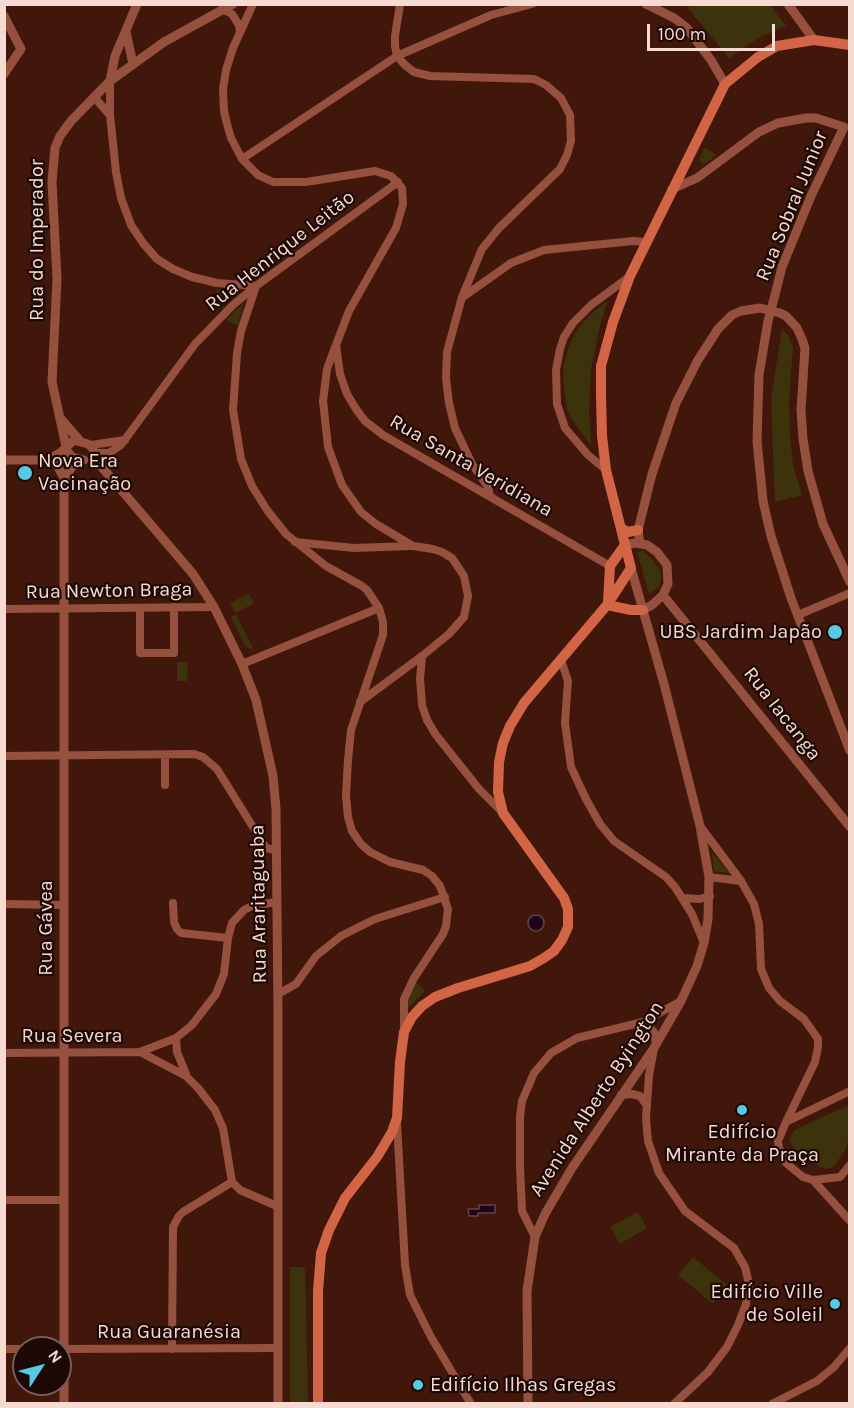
<!DOCTYPE html>
<html>
<head>
<meta charset="utf-8">
<style>
	body { margin:0 }
	#map { position:relative; width:854px; height:1408px; overflow:hidden; background:#42170b; font-family:Karla,sans-serif }
	canvas { display:block }
	.frame { position:absolute; inset:0; border:6px solid #f7dad1; pointer-events:none }
	.north { position:absolute; left:12px; top:1336px; width:60px; height:60px; box-sizing:border-box; background:#1c0905; border:2px solid #745d57; border-radius:50%; rotate:54deg; font-size:16px; font-weight:700; line-height:24px; text-align:center; color:#f7dad1 }
	.north::after { content:''; display:block; margin:auto; width:21px; height:27px; background:#58c9e4; clip-path:polygon(50% 0,100% 100%,50% 72%,0 100%) }
	.scale { position:absolute; left:647px; top:24px; width:128px; height:27px; box-sizing:border-box; border:3px solid #f7dad1; border-top:0; padding-left:8px; font-size:18px; line-height:21px; white-space:nowrap; color:#f7dad1; -webkit-text-stroke:4px #1c0905; paint-order:stroke }
</style>
</head>
<body>
<div id="map">
<canvas width="854" height="1408"></canvas>
<div class="frame"></div>
<div class="north">N</div>
<div class="scale">100 m</div>
</div>
<script>
const context = document.querySelector('canvas').getContext('2d');
context.lineJoin = 'round';
function fillPath(path, color) {
  context.fillStyle = color;
  context.fill(path, 'evenodd');
}
function poly(rows) {
  const path = new Path2D();
  for (const r of rows) {
    if (r.length === 3) {
      path.moveTo(r[0] + r[2], r[1]);
      path.arc(r[0], r[1], r[2], 0, 2 * Math.PI);
      continue;
    }
    path.moveTo(r[0], r[1]);
    for (let i = 2; i < r.length; i += 2) path.lineTo(r[i], r[i + 1]);
  }
  return path;
}
function strokePath(path, color, width, dash) {
  context.strokeStyle = color;
  context.lineWidth = width;
  context.lineCap = dash ? 'butt' : 'round';
  context.setLineDash(dash || []);
  context.stroke(path);
}
function write(font, color, halo, rows, align = 'center') {
  context.font = font + ' Karla,sans-serif';
  context.lineWidth = 4.5;
  context.setLineDash([]);
  context.textBaseline = 'middle';
  context.strokeStyle = halo;
  context.fillStyle = color;
  for (const [text, x, y, turn = 0] of rows) {
    context.save();
    context.translate(x, y);
    context.rotate((+turn || 0) * Math.PI / 180);
    context.textAlign = isNaN(turn) ? turn : align;
    if (halo) context.strokeText(text, 0, 0);
    context.fillText(text, 0, 0);
    context.restore();
  }
}
fillPath(poly([
	[691,4,770,5,786,26,758,38,729,58,688,8],
	[705,147,716,155,704,165,699,160],
	[216,289,238,290,220,307],
	[608,300,600,325,591,369,589,411,591,446,568,413,564,391,563,368,569,346,577,330,589,316],
	[243,304,238,326,226,320],
	[782,329,788,335,793,347,789,400,790,434,793,465,802,495,775,502,771,399],
	[643,551,650,557,660,570,661,579,659,586,649,594,637,552],
	[249,594,254,603,236,613,230,603],
	[236,615,254,650,246,647,231,617],
	[177,662,188,662,187,681,177,681],
	[712,852,729,873,714,871],
	[417,983,425,991,407,1009,406,1000],
	[849,1105,849,1138,844,1152,835,1165,828,1169,820,1167,797,1153,789,1140,794,1130],
	[638,1212,647,1228,620,1244,610,1227],
	[693,1257,728,1286,713,1304,678,1275],
	[290,1267,302,1267,305,1269,308,1403,290,1403]
]), '#3c330c');
const water = poly([
	[536,923,8],
	[479,1205,495,1205,495,1213,478,1213,478,1216,469,1216,468,1209,479,1209,479,1205]
]);
fillPath(water, '#1f0319');
strokePath(water, '#604450', 1.5);
strokePath(poly([
	[253,4,233,48,226,70,223,89,224,111,227,124,231,138,242,159,258,175,273,182,306,182,375,171,391,176,402,188,403,204,396,228,349,311,336,345,340,374,347,394,356,409,365,421,383,435,610,566],
	[400,4,395,36,395,46,397,56,405,65,414,72,430,76,534,79,546,85,561,98,570,115,571,141,567,155,560,169,499,228,482,249,462,297,447,352,446,378,449,403,455,428,472,464,488,487,490,496],
	[222,9,232,14,239,25,240,31],
	[110,81,110,115,116,172,121,198,131,225,143,243,157,259,173,269,192,277,217,283,256,286,241,331,237,353,233,410,241,459,252,486,267,510,286,534,326,566,362,586,367,590,379,608,383,622,383,635,351,730,348,760,346,796,348,817,352,831,361,844,370,852,390,862,423,870,432,876,440,886,448,909,446,926,443,934,414,978,404,999,404,1031],
	[94,97,109,114],
	[242,159,397,56,491,15,532,4],
	[463,297,511,263,544,250,633,241,645,242],
	[335,347,327,369,323,401,328,447,342,485,361,512,376,524,413,546,433,549,442,552,452,558,464,576,468,596,464,617,449,634,422,656,420,679,422,705,427,720,436,735,479,789,502,812],
	[91,445,125,440],
	[94,453,109,453,121,445,195,344,233,305,256,286,398,182],
	[606,470,588,455,565,428,557,404,556,370,560,349,564,337,573,323,591,305,629,277],
	[295,542,354,548,411,546],
	[140,608,140,653,174,653,174,607],
	[4,609,214,607],
	[798,615,850,593],
	[561,660,568,681,565,723,571,767,586,799,600,824,614,841,666,877,675,887,692,914,704,943],
	[242,664,379,608],
	[360,702,422,656],
	[165,755,165,785],
	[4,756,194,754,203,757,217,769,266,848,275,850],
	[700,826,741,881,754,904,759,924,761,969,769,988,780,1001,804,1019,818,1039,818,1047,815,1062,786,1122],
	[709,877,741,881],
	[683,898,700,899,710,896],
	[173,903,174,922,177,929,181,933,228,938],
	[4,904,64,905],
	[278,994,296,984,316,956,341,936,375,919,445,897],
	[643,1022,654,1032,656,1044],
	[176,1038,177,1052,186,1074],
	[654,1049,649,1075,646,1118,648,1141,659,1173,685,1211,734,1248,745,1267,749,1284,746,1304,738,1325,727,1347,708,1372,674,1404],
	[140,1052,186,1076,198,1088,215,1110,223,1128,232,1182,240,1190,277,1206],
	[4,1053,140,1052,176,1038,192,1025,216,994,224,974,228,938,232,923,244,910,252,906,276,902],
	[850,1091,786,1122,778,1141,779,1148,786,1163,803,1177,813,1180,840,1177,850,1165],
	[621,1095,632,1094,640,1096,646,1104],
	[397,1123,405,1265,410,1295,431,1337,471,1404],
	[813,1180,850,1221],
	[4,1200,64,1200],
	[535,1237,522,1211,520,1166,520,1117,522,1101,534,1073,551,1053,577,1038,643,1022,681,1001],
	[4,1349,24,1349],
	[60,1349,278,1348],
	[172,1349,173,1227,179,1216,183,1212,232,1182],
	[772,1404,817,1381,834,1367,850,1348]
]), '#95513e', 8);
strokePath(poly([
	[646,4,674,18,686,27,711,60,725,84],
	[788,4,814,40],
	[4,16,21,49,4,74],
	[126,32,133,64],
	[110,81,115,56,137,4],
	[672,189,697,178,759,132,778,123,806,118,816,118,844,127,811,196,782,267,776,291,768,321,759,375,757,441,763,501,771,536,791,598,850,751],
	[61,419,81,442],
	[94,458,193,574,214,607,242,664,256,700,273,776,276,809,278,1010,278,1404],
	[4,460,48,460,60,453,73,441,77,441,88,444,93,448,94,458],
	[48,460,57,465,64,478],
	[84,460,72,457,67,451,52,382,57,279,52,182,55,148,60,136,71,121,110,81,164,42,233,4],
	[640,544,638,530,652,474,676,403,698,360,718,329,732,315,741,311,760,308,780,313,786,316,797,328,802,339,805,348,801,410,803,439,808,471,823,524,850,582],
	[625,545,635,543,647,545,657,552,667,565,668,584,663,595,652,605,643,610],
	[663,595,850,827],
	[64,1404,64,480,72,467,81,460],
	[528,1404,527,1291,535,1237,545,1214,572,1168,654,1048,681,1001,697,966,704,943,708,919,709,877,700,826,664,684,631,568]
]), '#95513e', 9);
strokePath(poly([
	[621,528,628,532,638,530],
	[608,602,610,566,625,545],
	[607,605,631,610,643,610],
	[318,1404,318,1291,321,1253,329,1230,345,1198,377,1157,392,1132,397,1118,400,1062,404,1032,412,1017,422,1006,435,997,458,988,530,966,544,958,554,951,562,940,568,927,568,909,564,898,503,813,498,792,499,762,503,743,510,726,524,703,607,605,631,568,606,470,602,436,601,395,601,366,613,322,630,276,725,84,758,57,777,46,814,40,850,45]
]), '#d36547', 10);
for (const [x, y, r, color] of [
	[25,473,8,"#58c9e4"],
	[835,632,8,"#58c9e4"],
	[742,1110,6,"#58c9e4"],
	[835,1304,6,"#58c9e4"],
	[418,1385,6,"#58c9e4"]
]) {
  const dot = new Path2D();
  dot.arc(x, y, r, 0, 2 * Math.PI);
  context.fillStyle = color;
  context.fill(dot);
  strokePath(dot, '#1c0905', 2);
}
write('20px', '#f7dad1', '#1c0905', [
	["Rua Sobral Junior",792,206,-68],
	["Rua do Imperador",37,240,-90],
	["Rua Henrique Leitão",280,251,-38],
	["Rua Santa Veridiana",471,466,30],
	["Rua Newton Braga",109,591,-1],
	["Rua Iacanga",782,714,52],
	["Rua Araritaguaba",259,904,-91],
	["Rua Gávea",46,928,-90],
	["Rua Severa",72,1036],
	["Avenida Alberto Byington",597,1099,-57],
	["Rua Guaranésia",169,1332]
]);
write('20px', '#f7dad1', '#1c0905', [
	["Nova Era",38,461],
	["Vacinação",38,484],
	["UBS Jardim Japão",822,632,"right"],
	["Edifício",742,1132,"center"],
	["Mirante da Praça",742,1155,"center"],
	["Edifício Ville",823,1292,"right"],
	["de Soleil",823,1315,"right"],
	["Edifício Ilhas Gregas",430,1385]
], 'left');
</script>
</body>
</html>
